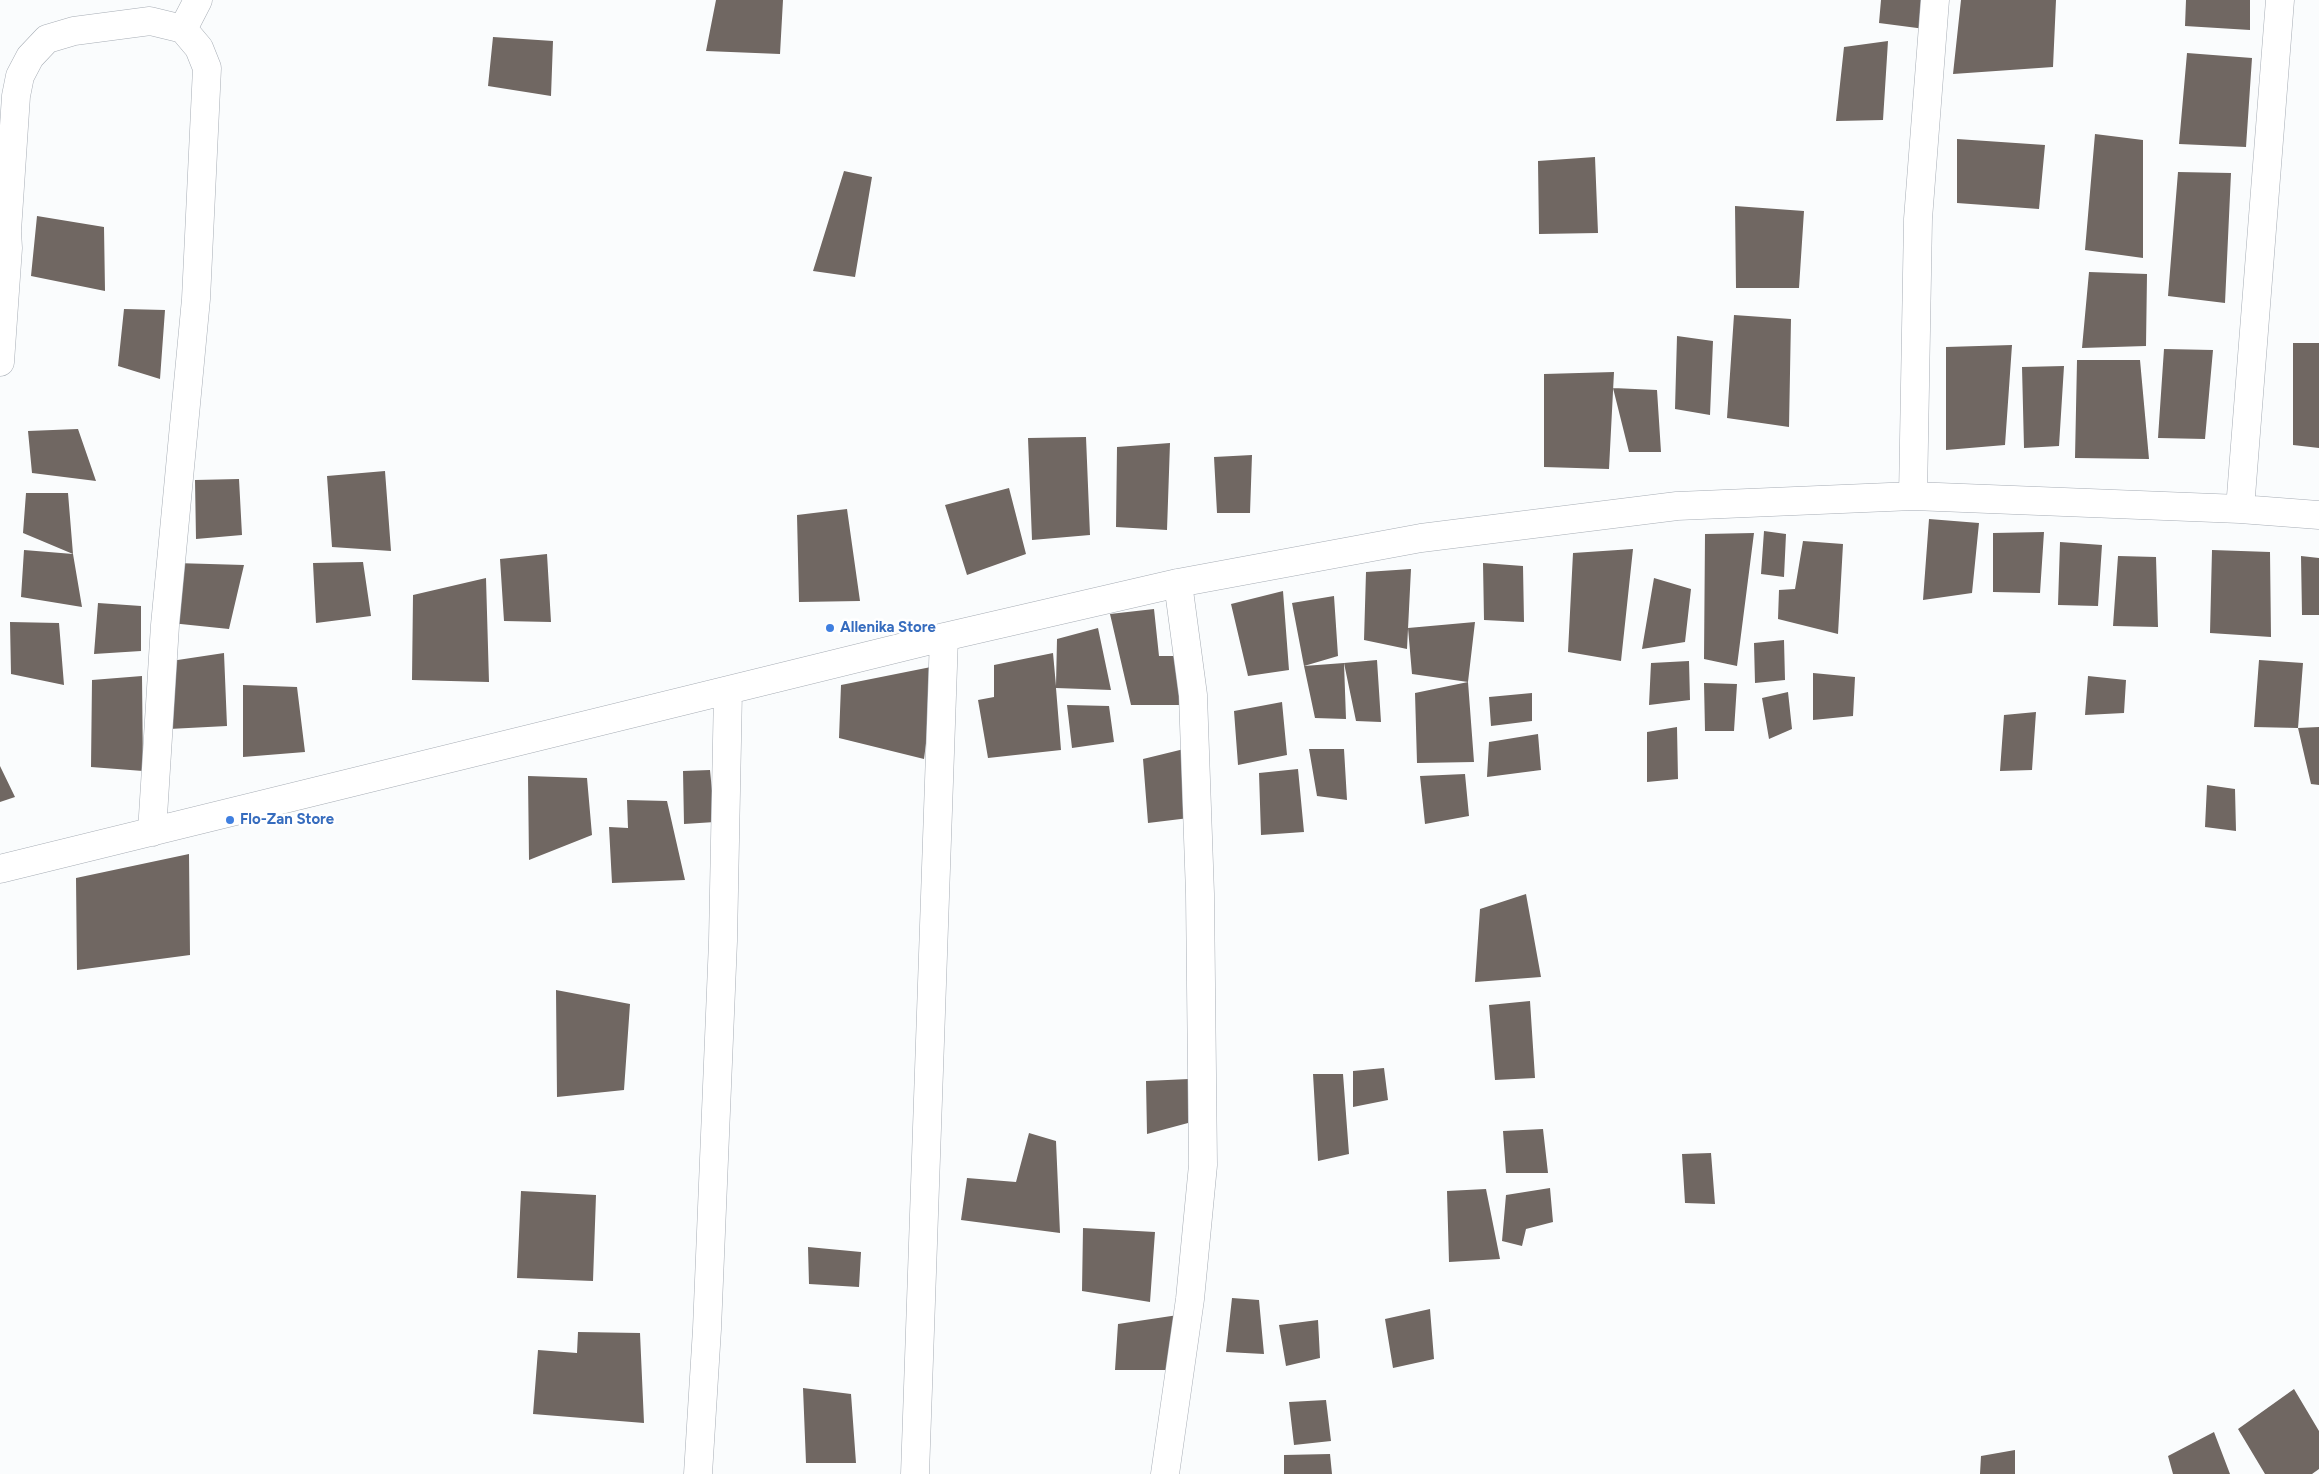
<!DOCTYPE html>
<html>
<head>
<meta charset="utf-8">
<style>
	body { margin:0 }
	canvas { display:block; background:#fafcfd }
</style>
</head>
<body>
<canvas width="2319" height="1474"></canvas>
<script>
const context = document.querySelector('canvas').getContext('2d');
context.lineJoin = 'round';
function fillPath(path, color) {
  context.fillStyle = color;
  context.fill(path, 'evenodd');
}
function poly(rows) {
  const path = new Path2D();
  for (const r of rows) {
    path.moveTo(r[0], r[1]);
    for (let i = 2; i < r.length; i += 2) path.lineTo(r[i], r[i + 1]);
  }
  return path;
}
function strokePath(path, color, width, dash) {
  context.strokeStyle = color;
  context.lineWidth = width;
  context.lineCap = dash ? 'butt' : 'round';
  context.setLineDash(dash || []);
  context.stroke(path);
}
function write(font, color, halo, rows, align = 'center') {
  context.font = font + ' Figtree,sans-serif';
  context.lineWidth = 5;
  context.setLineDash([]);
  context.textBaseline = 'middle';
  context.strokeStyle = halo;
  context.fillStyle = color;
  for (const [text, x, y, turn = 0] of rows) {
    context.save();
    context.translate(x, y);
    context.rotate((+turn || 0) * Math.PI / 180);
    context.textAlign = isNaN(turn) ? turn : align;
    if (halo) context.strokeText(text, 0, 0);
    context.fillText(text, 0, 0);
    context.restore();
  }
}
fillPath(poly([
	[716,0,783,0,780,54,706,51],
	[1881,0,1927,0,1925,29,1879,23],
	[1961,0,2056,0,2053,67,1953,74],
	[2186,0,2250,0,2250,30,2185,26],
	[493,37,553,41,551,96,488,86],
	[1888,41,1883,120,1836,121,1844,47],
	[2187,53,2252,58,2246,147,2179,144],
	[2095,134,2143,140,2143,258,2085,250],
	[1957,139,2045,145,2039,209,1957,203],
	[1595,157,1598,233,1539,234,1538,161],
	[844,171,872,177,855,277,813,271],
	[2178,172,2231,173,2225,303,2168,296],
	[1735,206,1804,211,1799,288,1736,288],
	[37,216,104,227,105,291,31,276],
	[2089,272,2147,274,2146,346,2082,348],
	[124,309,165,310,160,379,118,366],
	[1734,315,1791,319,1789,427,1727,418],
	[1677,336,1713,341,1710,415,1675,409],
	[2293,343,2319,343,2319,448,2293,445],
	[2012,345,2005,445,1946,450,1946,347],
	[2164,349,2213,350,2205,439,2158,438],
	[2077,360,2140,360,2149,459,2075,458],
	[2064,366,2059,446,2024,448,2022,367],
	[1614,372,1609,469,1544,467,1544,374],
	[1613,388,1657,390,1661,452,1629,452],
	[78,429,96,481,32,473,28,431],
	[1086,437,1090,535,1032,540,1028,438],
	[1170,443,1167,530,1116,527,1117,447],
	[1252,455,1250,513,1217,513,1214,457],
	[385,471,391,551,332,547,327,476],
	[239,479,242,535,196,539,195,480],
	[1009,488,1026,554,967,575,945,505],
	[26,493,68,493,73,554,82,607,21,597,24,550,73,554,23,533],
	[847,509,860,601,799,602,797,515],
	[1929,519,1979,523,1972,593,1923,600],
	[1764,531,1786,534,1784,577,1761,574],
	[2044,532,2040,593,1993,592,1993,533],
	[1754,533,1737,666,1704,659,1705,534],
	[1803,541,1843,544,1838,634,1778,619,1779,590,1795,589],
	[2060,542,2102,545,2098,606,2058,605],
	[1633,549,1621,661,1568,652,1573,553],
	[2212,550,2270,552,2271,637,2210,633],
	[547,554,551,622,504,621,500,559],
	[2118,556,2156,557,2158,627,2113,626],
	[2301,556,2319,558,2319,615,2302,615],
	[363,562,371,616,316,623,313,563],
	[175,563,244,565,229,629,171,623],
	[1483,563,1523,566,1524,622,1484,620],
	[1411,569,1407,649,1364,640,1366,572],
	[486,578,489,682,412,680,413,595],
	[1654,578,1691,589,1685,642,1642,649],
	[1283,591,1289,670,1248,676,1231,604],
	[1334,596,1338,656,1304,666,1292,603],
	[98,603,141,606,141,651,94,654],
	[1154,609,1159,656,1185,656,1187,705,1131,705,1110,614],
	[10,622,59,623,64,685,11,674],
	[1475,622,1468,682,1412,674,1408,628],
	[1098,628,1111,690,1056,688,1061,750,988,758,978,700,994,697,994,665,1053,653,1056,686,1057,639],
	[1784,640,1785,680,1755,683,1754,643],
	[224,653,227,726,169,729,171,661],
	[1377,660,1381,722,1356,721,1344,663,1346,719,1315,718,1304,666,1344,663],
	[2259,660,2303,663,2298,728,2319,727,2319,785,2311,784,2298,728,2254,727],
	[1689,661,1690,700,1649,705,1651,663],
	[936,666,924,759,839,738,841,685],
	[1813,673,1855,677,1853,716,1813,720],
	[142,676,143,771,91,767,92,680],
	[2088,676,2126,680,2124,713,2085,715],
	[1468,682,1474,762,1417,763,1415,693],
	[1704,683,1737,684,1734,731,1705,731],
	[243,685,297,687,305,752,243,757],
	[1788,692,1792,729,1769,739,1762,698],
	[1532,693,1532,721,1491,726,1489,697],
	[1282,702,1287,755,1238,765,1234,711],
	[1067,705,1109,706,1114,742,1072,748],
	[2036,712,2032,770,2000,771,2004,715],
	[1677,727,1678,779,1647,782,1647,732],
	[1538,734,1541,770,1487,777,1489,742],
	[1184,749,1189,818,1148,823,1143,759],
	[1309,749,1344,749,1347,800,1317,796],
	[0,766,15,797,0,802],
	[1298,769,1304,832,1261,835,1259,773],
	[710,770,715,822,684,824,683,771],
	[1465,774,1469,816,1425,824,1420,776],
	[528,776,587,778,592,835,529,860],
	[2207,785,2235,789,2236,831,2205,827],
	[627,800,667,801,685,880,612,883,609,827,628,828],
	[189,854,190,955,77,970,76,878],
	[1526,894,1541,977,1475,982,1480,909],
	[556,990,630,1004,624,1090,557,1097],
	[1530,1001,1535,1078,1495,1080,1489,1005],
	[1384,1068,1388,1100,1353,1107,1353,1071],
	[1313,1074,1343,1074,1349,1154,1318,1161],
	[1189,1079,1188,1123,1147,1134,1146,1081],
	[1543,1129,1548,1173,1506,1173,1503,1131],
	[1029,1133,1056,1141,1060,1233,961,1220,967,1178,1016,1182],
	[1711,1153,1715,1204,1685,1203,1682,1154],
	[1550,1188,1553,1222,1526,1229,1522,1246,1502,1241,1506,1195],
	[1486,1189,1500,1259,1449,1262,1447,1191],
	[521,1191,596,1195,593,1281,517,1278],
	[1083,1228,1155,1232,1150,1302,1082,1291],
	[808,1247,861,1252,859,1287,809,1284],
	[1232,1298,1259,1300,1264,1354,1226,1352],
	[1430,1309,1434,1359,1393,1368,1385,1319],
	[1178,1315,1177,1370,1115,1370,1118,1324],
	[1318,1320,1320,1358,1286,1366,1279,1325],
	[578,1332,640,1333,644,1423,533,1414,538,1350,577,1353],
	[803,1388,851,1394,856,1463,806,1463],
	[2294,1389,2319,1431,2319,1469,2312,1474,2265,1474,2238,1429],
	[1326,1400,1331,1441,1294,1445,1289,1402],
	[2214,1432,2230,1474,2173,1474,2168,1456],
	[2015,1450,2015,1474,1980,1474,1981,1456],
	[1330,1454,1332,1474,1284,1474,1284,1455]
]), '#706762');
const minor = poly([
	[183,29,198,0],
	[7,231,16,96,20,76,30,57,47,39,74,31,150,21,183,29,199,48,207,68,196,299,165,625,152,832],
	[0,232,7,231,8,248,0,362],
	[1913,496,1918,219,1935,0],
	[2240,509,2280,0],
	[0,869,944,637,1178,583,1421,538,1677,506,1913,496,2240,509,2319,515],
	[698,1474,707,1329,723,941,728,691],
	[915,1474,944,637],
	[1165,1474,1190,1299,1203,1165,1200,894,1193,695,1178,583]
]);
strokePath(minor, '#a7adb5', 29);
strokePath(minor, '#fff', 28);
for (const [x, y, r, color] of [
	[830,628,5,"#3f7fe0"],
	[230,820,5,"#3f7fe0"]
]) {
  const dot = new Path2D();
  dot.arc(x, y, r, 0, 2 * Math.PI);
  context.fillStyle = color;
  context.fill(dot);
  strokePath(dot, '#fff', 2);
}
write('bold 15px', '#366cbe', '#fff', [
	["Allenika Store",840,628],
	["Flo-Zan Store",240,820]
], 'left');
</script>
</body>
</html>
